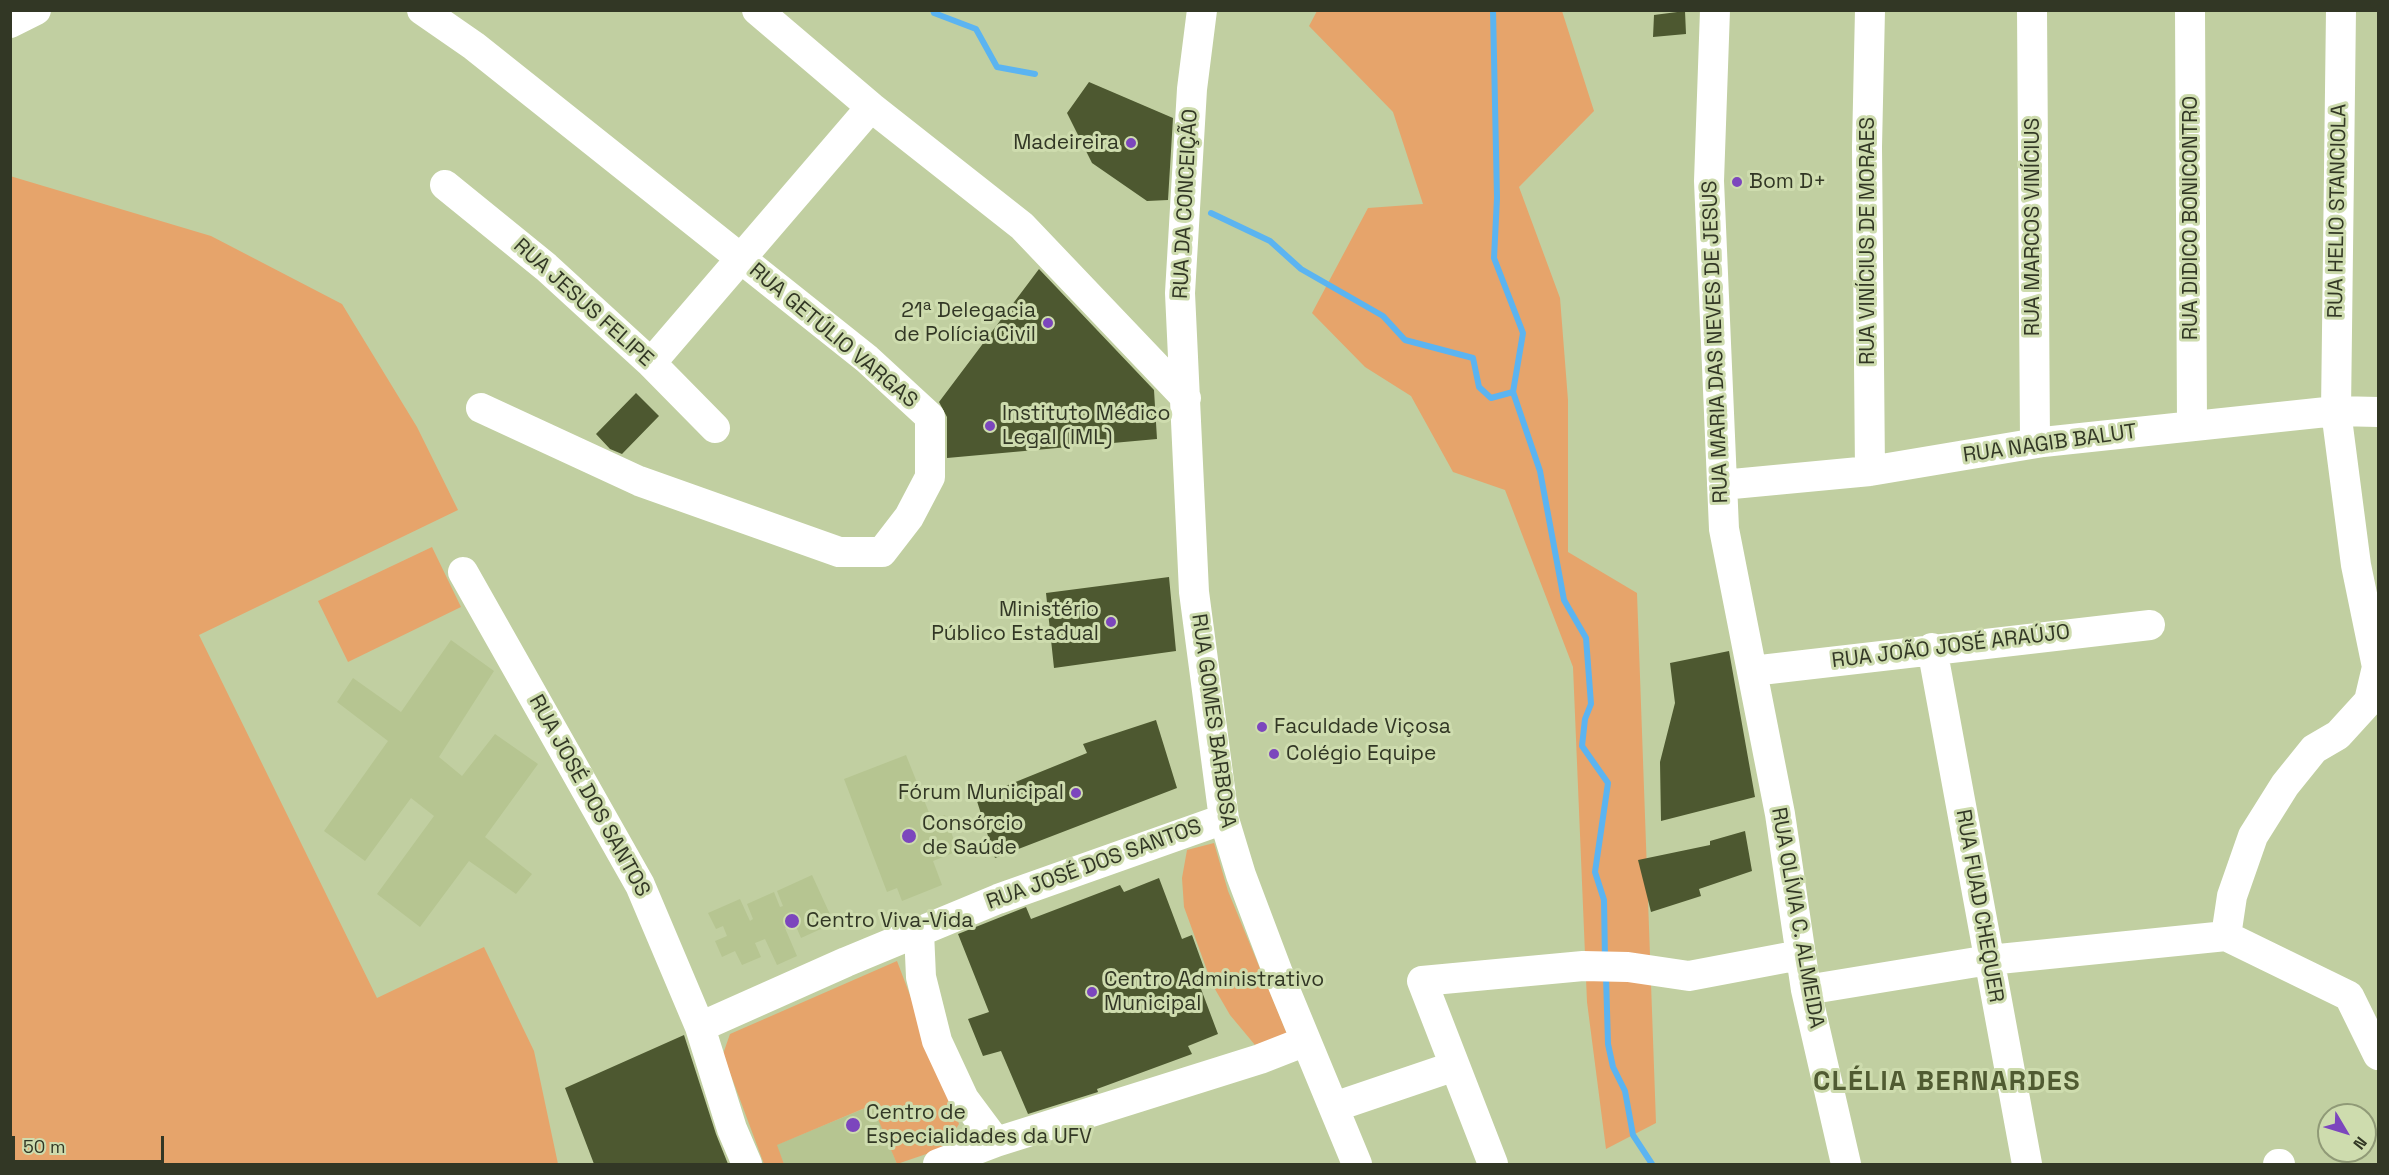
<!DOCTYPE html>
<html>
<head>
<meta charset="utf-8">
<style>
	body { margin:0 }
	#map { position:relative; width:2389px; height:1175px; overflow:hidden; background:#c1cfa1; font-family:"Space Grotesk",sans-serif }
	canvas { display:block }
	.frame { position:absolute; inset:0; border:12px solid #323725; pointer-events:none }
	.north { position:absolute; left:2317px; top:1103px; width:60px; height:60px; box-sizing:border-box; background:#cedcae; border:2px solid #909a77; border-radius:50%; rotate:128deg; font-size:16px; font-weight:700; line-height:24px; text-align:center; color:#323725 }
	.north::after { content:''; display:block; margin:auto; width:21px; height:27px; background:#7c46bd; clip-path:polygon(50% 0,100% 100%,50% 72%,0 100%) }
	.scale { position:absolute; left:12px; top:1136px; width:152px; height:27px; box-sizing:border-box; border:3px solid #323725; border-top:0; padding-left:8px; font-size:18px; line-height:21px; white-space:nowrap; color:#323725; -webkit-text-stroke:4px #cedcae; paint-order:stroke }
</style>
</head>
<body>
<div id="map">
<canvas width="2389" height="1175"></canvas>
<div class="frame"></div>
<div class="north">N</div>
<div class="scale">50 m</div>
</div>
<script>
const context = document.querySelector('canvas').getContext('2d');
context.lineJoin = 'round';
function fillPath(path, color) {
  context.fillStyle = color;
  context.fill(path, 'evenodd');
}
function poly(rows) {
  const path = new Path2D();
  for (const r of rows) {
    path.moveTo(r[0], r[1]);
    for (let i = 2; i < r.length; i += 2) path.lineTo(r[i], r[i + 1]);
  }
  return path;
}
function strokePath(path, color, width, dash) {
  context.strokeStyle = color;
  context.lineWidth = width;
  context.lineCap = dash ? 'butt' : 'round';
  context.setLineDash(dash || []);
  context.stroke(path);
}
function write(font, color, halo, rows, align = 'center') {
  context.font = font + ' "Space Grotesk",sans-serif';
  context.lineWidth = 6;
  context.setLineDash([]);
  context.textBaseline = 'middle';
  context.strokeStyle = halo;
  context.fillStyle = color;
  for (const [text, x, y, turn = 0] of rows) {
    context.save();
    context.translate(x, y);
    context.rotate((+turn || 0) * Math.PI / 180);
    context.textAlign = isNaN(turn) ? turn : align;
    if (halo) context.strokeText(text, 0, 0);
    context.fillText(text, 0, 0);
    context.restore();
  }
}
fillPath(poly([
	[451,640,494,671,439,757,462,776,495,734,538,764,485,837,532,874,516,894,469,861,420,927,377,894,434,816,411,798,365,861,324,831,388,741,337,702,353,678,401,712],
	[906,755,932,820,945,815,958,851,933,861,942,885,902,901,897,888,887,892,844,779],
	[812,875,834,923,801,938,795,924,785,928,797,956,777,965,765,939,755,943,761,957,742,965,735,951,722,957,715,941,727,936,723,926,716,929,708,913,740,899,750,921,753,919,747,904,774,892,780,907,783,906,777,891],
	[873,1105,897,1164,784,1164,776,1145]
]), '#b6c591');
fillPath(poly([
	[1317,11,1562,11,1594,111,1519,187,1560,298,1568,400,1568,552,1637,593,1656,1123,1606,1149,1587,1002,1573,667,1505,490,1453,472,1411,396,1365,367,1312,313,1368,208,1423,204,1393,112,1309,26],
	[10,176,211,236,342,304,417,427,458,510,199,635,377,998,484,947,534,1051,558,1164,11,1164],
	[432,547,461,607,348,662,318,601],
	[1214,843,1228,891,1287,1034,1255,1045,1230,1015,1212,984,1184,907,1182,878,1187,850],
	[897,961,959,1124,944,1148,897,1164,872,1105,777,1145,784,1164,764,1164,723,1054,730,1034]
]), '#e6a46b');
strokePath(poly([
	[933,10,934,13,976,29,997,67,1035,74],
	[1493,10,1497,198,1494,258,1523,333,1513,392,1540,471,1564,600,1586,638,1591,704,1585,719,1582,746,1608,783,1595,872,1604,900,1605,960],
	[1211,213,1270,241,1301,269,1383,316,1405,340,1473,358,1479,387,1491,398,1513,392],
	[1606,976,1608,1044,1613,1067,1625,1091,1633,1135,1652,1164]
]), '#5bb4f1', 6);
fillPath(poly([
	[1685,11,1686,34,1653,37,1654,15],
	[1089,82,1173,118,1168,200,1147,201,1092,163,1067,113],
	[1039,269,1154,390,1157,439,947,458,947,417,939,402],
	[636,393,659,416,622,454,610,449,596,434],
	[1169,577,1176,651,1054,668,1046,593],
	[1729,651,1755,797,1661,821,1660,762,1675,703,1670,663],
	[1156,720,1177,788,995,858,976,798,1087,753,1083,744],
	[1745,831,1752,871,1699,889,1701,896,1651,912,1638,860,1710,845,1710,841],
	[1159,878,1182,939,1192,935,1204,968,1195,973,1218,1034,1188,1046,1192,1054,1097,1089,1098,1092,1028,1114,1001,1051,983,1056,968,1019,989,1012,958,934,1026,907,1031,919,1120,885,1124,892],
	[684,1035,716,1134,728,1164,594,1164,565,1088]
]), '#4d5830');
strokePath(poly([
	[422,10,474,46,867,359,930,417,930,477,909,517,882,552,839,552,639,481,481,408],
	[757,10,871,107,1022,226,1186,398],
	[1202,10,1192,89,1180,293,1194,592,1224,819,1241,875,1278,973,1357,1164],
	[1715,10,1709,181,1724,529,1780,814,1806,990,1846,1164],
	[2032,10,2035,443],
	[2190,10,2192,426],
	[2341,10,2336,411,2356,565,2377,667,2369,701,2338,735,2314,749,2285,785,2253,836,2232,896,2226,936,2349,996,2378,1055],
	[10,23,36,10],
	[445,185,546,267,651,363,715,428],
	[651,363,871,107],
	[1870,471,1867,147,1870,10],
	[1722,485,1870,471,2043,442,2336,411,2378,412],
	[463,572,640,885,700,1027,732,1129,747,1164],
	[1932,648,2027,1164],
	[1752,671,2150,625],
	[919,932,921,977,937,1041,964,1099,996,1142],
	[1806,990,1989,960,2226,936],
	[700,1027,846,962,998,899,1224,819],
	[1334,1107,1455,1066],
	[938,1164,996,1142,1260,1059,1306,1041],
	[1493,1164,1422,981,1583,966,1628,967,1689,976,1800,955],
	[2278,1164,2280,1164]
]), '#fff', 30);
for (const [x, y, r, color] of [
	[1131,143,6,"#7c46bd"],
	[1737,182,6,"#7c46bd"],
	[1048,323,6,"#7c46bd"],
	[990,426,6,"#7c46bd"],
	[1111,622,6,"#7c46bd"],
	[1262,727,6,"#7c46bd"],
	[1274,754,6,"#7c46bd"],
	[1076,793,6,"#7c46bd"],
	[909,836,8,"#7c46bd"],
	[792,921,8,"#7c46bd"],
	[1092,992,6,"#7c46bd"],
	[853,1125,8,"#7c46bd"]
]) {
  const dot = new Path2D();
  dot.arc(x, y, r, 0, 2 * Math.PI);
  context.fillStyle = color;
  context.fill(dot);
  strokePath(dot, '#cedcae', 2);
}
write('21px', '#323725', '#cedcae', [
	["Madeireira",1119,143,"right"],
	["Bom D+",1749,182],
	["21ª Delegacia",1036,311,"right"],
	["de Polícia Civil",1036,335,"right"],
	["Instituto Médico",1002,414],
	["Legal (IML)",1002,438],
	["Ministério",1099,610,"right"],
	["Público Estadual",1099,634,"right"],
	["Faculdade Viçosa",1274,727],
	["Colégio Equipe",1286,754],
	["Fórum Municipal",1064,793,"right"],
	["Consórcio",922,824],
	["de Saúde",922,848],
	["Centro Viva-Vida",806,921],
	["Centro Administrativo",1104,980],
	["Municipal",1104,1004],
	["Centro de",866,1113],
	["Especialidades da UFV",866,1137]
], 'left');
write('21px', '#323725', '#cedcae', [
	["RUA DA CONCEIÇÃO",1186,204,-87],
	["RUA HELIO STANCIOLA",2338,211,-89],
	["RUA DIDICO BONICONTRO",2191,218,-90],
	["RUA MARCOS VINÍCIUS",2033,227,-90],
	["RUA VINÍCIUS DE MORAES",1868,241,-90],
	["RUA JESUS FELIPE",583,303,42],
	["RUA GETÚLIO VARGAS",833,336,40],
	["RUA MARIA DAS NEVES DE JESUS",1716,342,-92],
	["RUA NAGIB BALUT",2050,444,-8],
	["RUA JOÃO JOSÉ ARAÚJO",1951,647,-7],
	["RUA GOMES BARBOSA",1213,721,82],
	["RUA JOSÉ DOS SANTOS",589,796,61],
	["RUA JOSÉ DOS SANTOS",1094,865,-20],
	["RUA FUAD CHEQUER",1979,906,80],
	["RUA OLÍVIA C. ALMEIDA",1797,918,80]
]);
context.letterSpacing = '1.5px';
write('bold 27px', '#505b32', '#cedcae', [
	["CLÉLIA BERNARDES",1947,1083]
]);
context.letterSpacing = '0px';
</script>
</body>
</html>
